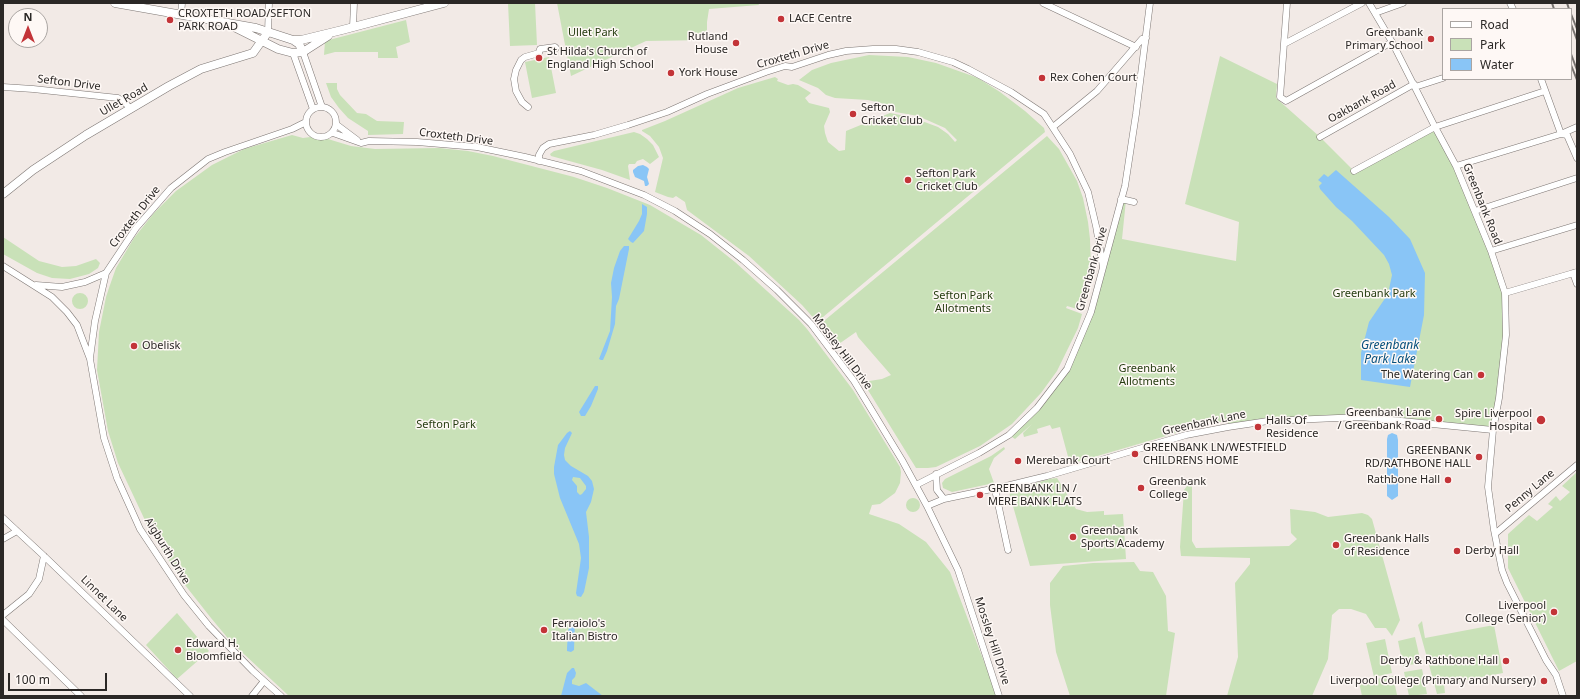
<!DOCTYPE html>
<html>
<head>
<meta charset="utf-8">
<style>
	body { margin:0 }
	#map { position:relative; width:1580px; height:699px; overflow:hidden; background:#f2eae6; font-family:"Noto Sans",sans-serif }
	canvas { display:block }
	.frame { position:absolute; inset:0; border:4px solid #2b2826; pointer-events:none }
	.legend { position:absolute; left:1442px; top:8px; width:130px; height:72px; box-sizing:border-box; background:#fef8f5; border:1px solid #aaa5a2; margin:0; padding:5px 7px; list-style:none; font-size:12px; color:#2b2826 }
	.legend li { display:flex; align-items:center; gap:8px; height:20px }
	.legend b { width:20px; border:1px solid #aaa5a2 }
	.north { position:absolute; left:8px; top:8px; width:40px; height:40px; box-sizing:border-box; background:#fef8f5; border:1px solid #aaa5a2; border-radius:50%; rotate:0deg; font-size:11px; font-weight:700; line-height:16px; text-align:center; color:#2b2826 }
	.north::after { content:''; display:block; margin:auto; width:14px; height:18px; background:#c33438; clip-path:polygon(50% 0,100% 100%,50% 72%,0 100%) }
	.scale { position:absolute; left:8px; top:673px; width:99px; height:18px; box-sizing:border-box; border:2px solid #2b2826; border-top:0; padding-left:5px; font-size:12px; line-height:14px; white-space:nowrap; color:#2b2826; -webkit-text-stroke:3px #fef8f5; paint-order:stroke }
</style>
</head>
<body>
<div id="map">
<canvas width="1580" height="699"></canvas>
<div class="frame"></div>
<ul class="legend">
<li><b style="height:5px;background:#fff"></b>Road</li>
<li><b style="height:11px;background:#c9e1b8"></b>Park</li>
<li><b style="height:11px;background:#89c5f6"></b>Water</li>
</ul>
<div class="north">N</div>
<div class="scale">100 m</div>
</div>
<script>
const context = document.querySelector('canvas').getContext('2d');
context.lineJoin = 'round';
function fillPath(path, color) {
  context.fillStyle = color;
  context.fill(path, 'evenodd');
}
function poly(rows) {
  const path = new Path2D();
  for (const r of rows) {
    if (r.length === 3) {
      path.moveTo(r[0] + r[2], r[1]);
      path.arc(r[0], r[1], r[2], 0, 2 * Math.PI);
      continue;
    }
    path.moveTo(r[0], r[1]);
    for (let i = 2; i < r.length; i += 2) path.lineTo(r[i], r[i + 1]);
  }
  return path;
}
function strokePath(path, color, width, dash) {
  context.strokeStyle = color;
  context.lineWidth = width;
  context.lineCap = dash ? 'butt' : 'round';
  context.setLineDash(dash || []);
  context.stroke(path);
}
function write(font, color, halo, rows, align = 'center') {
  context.font = font + ' "Noto Sans",sans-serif';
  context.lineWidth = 3;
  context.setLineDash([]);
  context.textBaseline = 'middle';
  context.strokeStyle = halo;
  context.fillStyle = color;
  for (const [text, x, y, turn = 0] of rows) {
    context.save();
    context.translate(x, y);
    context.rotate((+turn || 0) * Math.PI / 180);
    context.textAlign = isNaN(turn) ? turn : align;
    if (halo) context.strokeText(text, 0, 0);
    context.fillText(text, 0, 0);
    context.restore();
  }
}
fillPath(poly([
	[508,3,535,3,537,45,510,46],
	[557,3,758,3,759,5,709,9,707,22,707,40,646,41,571,76],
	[406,20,410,42,396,47,398,58,378,58,378,52,335,52,324,55,325,41],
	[869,55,908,57,936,63,967,74,978,78,1000,92,1025,111,1044,128,1045,132,817,322,802,305,749,256,687,210,685,202,676,196,673,198,668,197,655,192,663,158,659,147,650,136,642,131,642,130,665,121,738,88,775,77,778,79,777,81,788,85,793,84,798,85,808,91,811,93,805,98,809,103,829,108,830,112,824,126,825,133,828,142,839,151,845,150,846,131,890,113,911,117,938,127,948,134,955,142,957,140,945,128,918,116,890,111,889,105,868,100,835,98,826,95,818,88,799,80,812,70,831,63],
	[1220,56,1277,84,1276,98,1320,137,1354,171,1435,127,1456,166,1505,293,1506,335,1493,430,1361,417,1228,427,1228,420,1226,422,1214,422,1070,464,1060,427,1052,429,1050,425,1037,429,1038,433,1024,437,1023,433,1032,424,1015,439,1009,435,1037,408,1067,369,1082,333,1121,199,1126,200,1122,239,1236,261,1239,222,1185,204],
	[549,57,556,93,532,98,525,62],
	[326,83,337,83,337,89,340,95,357,113,366,114,377,121,404,122,403,134,368,135,368,131,348,118,339,108,331,97],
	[634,132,640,134,647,139,653,145,659,157,650,164,643,159,637,161,635,164,629,164,628,166,630,180,602,170,551,156,550,154,554,151],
	[292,135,303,138,318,136,351,146,375,149,439,148,468,151,493,156,574,177,607,188,650,205,701,235,735,262,799,320,807,329,853,390,900,467,901,472,900,483,895,493,880,504,872,505,869,514,899,524,926,542,950,572,997,696,289,696,231,642,211,618,185,585,151,533,118,463,108,431,97,370,99,332,106,297,110,285,116,268,134,238,154,213,176,191,212,165,244,149],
	[1047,136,1059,149,1077,181,1083,198,1088,222,1090,239,1091,272,1084,311,1067,306,1066,308,1082,314,1078,328,1057,371,1041,393,1012,424,980,446,936,467,928,468,916,468,863,382,882,379,891,375,858,337,856,332,836,346,819,325],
	[3,237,39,261,62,267,76,266,96,259,100,263,98,268,89,274,70,279,52,278,37,273,3,254],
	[80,301,8],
	[1004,447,1005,449,994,458,989,469,994,483,952,492,943,488,942,483,945,479,991,456],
	[1577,472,1577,661,1559,671,1508,568,1508,534,1529,515,1537,521,1553,507,1548,504,1556,496,1560,501,1570,492,1562,486],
	[1057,478,1076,509,1087,512,1104,511,1104,515,1123,514,1126,559,1030,566,1009,492,1049,479],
	[1192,484,1192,541,1196,548,1289,546,1297,539,1291,533,1290,509,1315,512,1328,517,1362,513,1368,515,1372,519,1400,620,1392,636,1386,628,1375,628,1366,614,1351,609,1339,609,1332,615,1328,659,1312,696,1227,696,1238,657,1235,583,1250,564,1250,558,1181,556,1180,547,1184,490,1187,486],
	[913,505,7],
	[1134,562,1140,571,1153,572,1166,596,1168,631,1175,633,1166,696,1070,696,1056,652,1050,605,1050,583,1063,566,1093,563],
	[177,613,209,651,177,679,146,645],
	[1422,621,1425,638,1494,625,1503,673,1444,684,1445,693,1437,694,1418,625],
	[1415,637,1421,663,1403,666,1398,641],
	[1385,639,1392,673,1374,677,1366,643],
	[1422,669,1427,694,1409,696,1404,672],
	[1393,676,1397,695,1362,696,1359,682]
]), '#c9e1b8');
fillPath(poly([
	[643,165,647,167,649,169,647,177,649,184,647,186,645,186,644,181,635,177,633,172,633,170,638,166],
	[1336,170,1389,217,1410,239,1425,273,1424,315,1410,387,1361,380,1361,353,1369,322,1388,294,1392,275,1389,264,1384,255,1352,221,1336,207,1320,189,1319,186,1322,183,1318,180,1324,174,1328,177],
	[642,204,647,207,647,214,644,231,633,243,631,242,628,239,639,221,642,214],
	[624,246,629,246,629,249,619,299,616,306,615,324,607,351,603,360,601,360,599,359,610,331,612,297,611,283,614,268,620,251],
	[595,386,598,386,598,389,591,406,585,416,581,416,579,412],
	[570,431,572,433,565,448,564,455,565,460,571,466,588,476,592,481,594,489,591,502,586,512,589,537,589,568,584,592,581,597,577,596,576,593,581,558,579,544,560,498,554,474,554,467,558,445,567,433],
	[573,477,580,478,586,486,586,489,582,494,580,495,577,492,577,486,572,480],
	[1392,433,1397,435,1398,440,1398,496,1392,500,1387,496,1387,439,1388,435],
	[575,620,574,650,571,652,567,651,567,648,568,632,570,623],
	[572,668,574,668,576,673,575,677,572,680,572,684,579,686,586,683,603,696,561,696,567,673]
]), '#89c5f6');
const minor = poly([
	[1043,3,1136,47],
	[1287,3,1280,97,1286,101,1392,42],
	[1369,3,1392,42,1435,127,1456,166,1491,251,1505,293,1506,335,1499,398,1493,430,1488,487,1494,530,1502,570,1507,583,1546,660,1556,675,1563,696],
	[1510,3,1513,9],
	[1375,13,1403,3],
	[181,15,182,3],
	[353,27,354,3],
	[268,32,269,3],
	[1284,44,1362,3],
	[303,52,322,107],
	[293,53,313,109],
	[1541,79,1561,134,1567,135,1577,158],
	[3,87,33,89,118,98,125,103,130,108],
	[1415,87,1443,78],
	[321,122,15],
	[528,107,522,102,516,91,514,79,516,70,521,60,525,57,539,53,540,49,555,47,556,48],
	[337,125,357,140],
	[1053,127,1097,91,1142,39,1146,38],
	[333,133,361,143,369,141,417,142,477,147,525,157,581,171,644,195,675,211,710,234,743,260,777,290,811,324,854,381,902,460,927,506,958,570,999,696],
	[1320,137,1414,84],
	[539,161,539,155,543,148,549,144,594,135,628,125,667,112,707,94,766,72,785,66,792,67,828,55,846,51,873,49,896,49,918,52,953,62,968,69,1011,92,1044,114,1070,154,1088,192,1096,226,1103,267],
	[1456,166,1561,134,1577,127],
	[1354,171,1435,127,1545,91],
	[1121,199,1134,202],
	[1475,211,1577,178],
	[1491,251,1577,225],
	[3,266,52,297,67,312,77,325,90,359,104,438,117,478,140,529,184,595,209,626,253,671,281,696],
	[1573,273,1577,284],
	[36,285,62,287,85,282,106,273],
	[1505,293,1577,272],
	[90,358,95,321,106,273,136,228,171,188,208,159,225,152,292,129,306,122],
	[936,474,937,490,944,499],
	[916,485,979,453,1009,435,1037,408,1067,369,1091,312,1125,186,1136,114,1150,3],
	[996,494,1008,550],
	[927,506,944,499,1006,486,1047,476,1186,435,1228,427,1268,421,1361,417,1493,430],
	[3,518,44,556,190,696],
	[1496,533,1577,465],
	[3,539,17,531],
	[3,615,29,594,39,579,44,556],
	[3,620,81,696],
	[252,696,264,681]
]);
const major = poly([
	[115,3,256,28,293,40,299,44,303,52],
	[236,28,278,49,293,53,303,52,328,36],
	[293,40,301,40,342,30,444,3],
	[3,194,33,170,86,135,169,86,201,69,253,53,268,32]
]);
strokePath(minor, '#7d7673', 7);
strokePath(major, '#7d7673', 9);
strokePath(minor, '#fff', 6);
strokePath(major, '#fff', 8);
strokePath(poly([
	[1552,3,1554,9],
	[1567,3,1569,9],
	[1571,14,1577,29],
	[1571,24,1577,40],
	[1571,54,1577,70],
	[1571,65,1577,80]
]), '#77726f', 2);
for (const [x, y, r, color] of [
	[781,19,4,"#c33438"],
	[170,20,4,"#c33438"],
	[1431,39,4,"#c33438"],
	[736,43,4,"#c33438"],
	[539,58,4,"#c33438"],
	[671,73,4,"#c33438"],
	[1042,78,4,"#c33438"],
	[853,114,4,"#c33438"],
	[908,180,4,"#c33438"],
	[134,346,4,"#c33438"],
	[1481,375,4,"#c33438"],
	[1439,419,4,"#c33438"],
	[1541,420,5,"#c33438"],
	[1258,427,4,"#c33438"],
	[1135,454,4,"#c33438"],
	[1479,457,4,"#c33438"],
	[1018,461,4,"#c33438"],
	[1448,480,4,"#c33438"],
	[1141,488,4,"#c33438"],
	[980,495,4,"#c33438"],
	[1073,537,4,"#c33438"],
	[1336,545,4,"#c33438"],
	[1457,551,4,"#c33438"],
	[1554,612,4,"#c33438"],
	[544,630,4,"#c33438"],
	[178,650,4,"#c33438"],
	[1506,661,4,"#c33438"],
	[1544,681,4,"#c33438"]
]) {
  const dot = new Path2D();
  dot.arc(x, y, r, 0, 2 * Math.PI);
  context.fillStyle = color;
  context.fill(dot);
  strokePath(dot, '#fef8f5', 1.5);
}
write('11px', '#2b2826', '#fef8f5', [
	["CROXTETH ROAD/SEFTON",178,14],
	["PARK ROAD",178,27],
	["LACE Centre",789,19],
	["Greenbank",1423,33,"right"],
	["Primary School",1423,46,"right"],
	["Rutland",728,37,"right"],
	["House",728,50,"right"],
	["St Hilda's Church of",547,52],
	["England High School",547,65],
	["York House",679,73],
	["Rex Cohen Court",1050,78],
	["Sefton",861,108],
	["Cricket Club",861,121],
	["Sefton Park",916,174],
	["Cricket Club",916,187],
	["Obelisk",142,346],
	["The Watering Can",1473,375,"right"],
	["Greenbank Lane",1431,413,"right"],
	["/ Greenbank Road",1431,426,"right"],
	["Spire Liverpool",1532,414,"right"],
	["Hospital",1532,427,"right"],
	["Halls Of",1266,421],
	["Residence",1266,434],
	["GREENBANK LN/WESTFIELD",1143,448],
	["CHILDRENS HOME",1143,461],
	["GREENBANK",1471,451,"right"],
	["RD/RATHBONE HALL",1471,464,"right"],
	["Merebank Court",1026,461],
	["Rathbone Hall",1440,480,"right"],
	["Greenbank",1149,482],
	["College",1149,495],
	["GREENBANK LN /",988,489],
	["MERE BANK FLATS",988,502],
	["Greenbank",1081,531],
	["Sports Academy",1081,544],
	["Greenbank Halls",1344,539],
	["of Residence",1344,552],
	["Derby Hall",1465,551],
	["Liverpool",1546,606,"right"],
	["College (Senior)",1546,619,"right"],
	["Ferraiolo's",552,624],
	["Italian Bistro",552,637],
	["Edward H.",186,644],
	["Bloomfield",186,657],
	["Derby & Rathbone Hall",1498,661,"right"],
	["Liverpool College (Primary and Nursery)",1536,681,"right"]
], 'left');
write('11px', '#253c10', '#fef8f5', [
	["Ullet Park",593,33],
	["Greenbank Park",1374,294],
	["Sefton Park",963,296],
	["Allotments",963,309],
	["Greenbank",1147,369],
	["Allotments",1147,382],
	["Sefton Park",446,425]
]);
write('11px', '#2b2826', '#fef8f5', [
	["Croxteth Drive",793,55,-16],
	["Sefton Drive",69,83,7],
	["Ullet Road",124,100,-30],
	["Oakbank Road",1362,102,-29],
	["Croxteth Drive",456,137,7],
	["Greenbank Road",1482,204,68],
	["Croxteth Drive",135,217,-52],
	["Greenbank Drive",1092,269,-74],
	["Mossley Hill Drive",842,352,53],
	["Greenbank Lane",1204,423,-12],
	["Penny Lane",1530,491,-40],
	["Aigburth Drive",167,551,58],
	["Linnet Lane",104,599,44],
	["Mossley Hill Drive",992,641,72]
]);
write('italic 12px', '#07507d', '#fef8f5', [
	["Greenbank",1390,346],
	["Park Lake",1390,360]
]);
</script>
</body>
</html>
